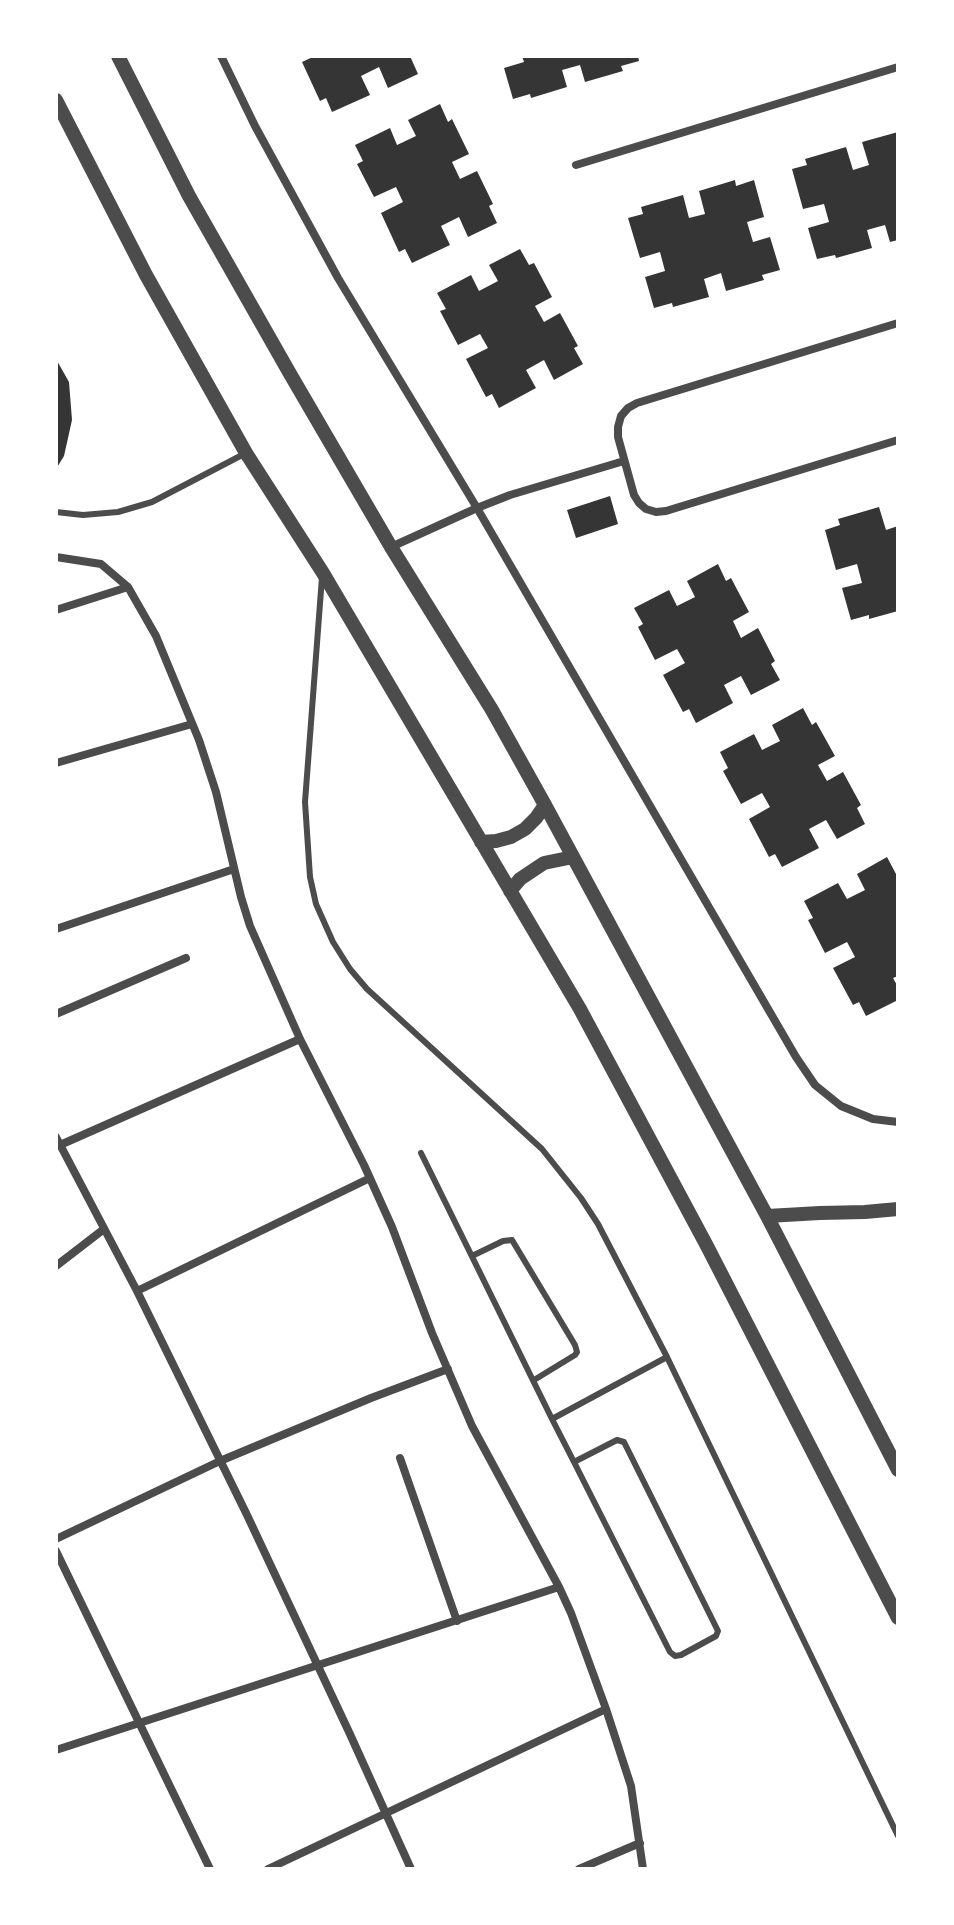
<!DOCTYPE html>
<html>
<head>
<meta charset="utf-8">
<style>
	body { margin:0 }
	#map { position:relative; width:954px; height:1925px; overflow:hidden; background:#fff; font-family:Jost,sans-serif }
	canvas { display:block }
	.frame { position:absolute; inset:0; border:58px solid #fff; pointer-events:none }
</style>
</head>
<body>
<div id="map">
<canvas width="954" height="1925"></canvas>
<div class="frame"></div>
</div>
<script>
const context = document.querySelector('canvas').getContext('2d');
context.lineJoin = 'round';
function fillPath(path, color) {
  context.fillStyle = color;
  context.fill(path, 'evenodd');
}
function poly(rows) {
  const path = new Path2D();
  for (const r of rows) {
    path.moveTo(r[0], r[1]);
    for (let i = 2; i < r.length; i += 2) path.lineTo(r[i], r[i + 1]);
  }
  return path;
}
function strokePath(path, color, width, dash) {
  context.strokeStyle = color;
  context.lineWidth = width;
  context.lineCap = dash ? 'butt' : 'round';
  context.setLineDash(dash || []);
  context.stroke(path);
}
fillPath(poly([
	[315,56,410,56,418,74,388,88,379,67,361,76,370,95,332,112,326,98,320,101,302,62],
	[522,56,638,56,639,61,621,66,623,71,585,82,580,65,562,70,567,87,531,98,530,94,513,99,504,68,524,62],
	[440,104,448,122,452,119,469,154,452,162,460,179,477,171,493,204,489,206,497,223,468,237,459,217,441,226,450,245,412,263,405,249,399,252,381,213,403,202,396,187,374,197,357,164,363,161,355,145,390,128,397,145,416,136,408,120],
	[898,132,898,240,890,242,885,225,867,230,872,248,836,258,835,255,817,259,808,228,829,222,824,204,803,209,792,169,807,165,805,159,846,147,853,170,869,165,862,142],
	[735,180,736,186,754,180,764,217,747,222,753,242,770,237,780,270,762,275,764,280,726,291,721,273,704,279,709,297,673,307,672,303,654,308,645,277,665,271,660,252,640,258,628,218,643,214,641,207,683,195,689,218,705,214,699,191],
	[520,249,529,265,534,263,552,297,535,306,544,322,560,313,578,346,574,348,583,364,554,380,544,360,526,370,536,388,499,408,492,394,486,397,466,359,488,348,480,334,458,345,440,311,446,309,437,293,471,275,479,291,498,281,489,265],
	[56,359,69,382,72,420,64,456,56,469],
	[610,496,618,524,576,538,567,510],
	[879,507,886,530,898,526,898,611,869,619,869,615,851,620,842,588,862,583,857,564,836,570,825,530,840,525,838,519],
	[718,564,726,581,731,578,749,612,733,621,741,638,758,628,775,661,771,664,780,680,751,695,741,676,724,685,733,703,696,723,689,709,683,712,663,675,685,663,677,649,655,660,638,627,643,624,634,608,669,590,677,606,695,597,687,581],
	[803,708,812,725,816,722,835,756,818,765,827,781,843,772,861,805,857,808,865,824,837,839,826,820,809,829,819,848,782,867,775,854,769,857,749,819,770,807,762,793,741,804,723,771,728,768,720,752,754,734,762,750,780,741,772,725],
	[887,857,896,874,898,873,898,976,893,978,898,987,898,1000,866,1016,859,1002,853,1005,833,968,855,957,847,942,825,953,808,920,813,918,804,901,838,883,847,899,865,890,857,874]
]), '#353535');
strokePath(poly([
	[56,512,83,515,118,512,152,502,246,453],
	[322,577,305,802,310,877,316,904,333,942,350,969,367,989,542,1149,581,1198,598,1224,667,1357,898,1836],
	[421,1153,552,1419,574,1462,670,1652,675,1656,681,1655,716,1636,718,1631,624,1442,617,1440,574,1462],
	[472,1256,503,1241,512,1240,575,1345,577,1352,575,1355,534,1380],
	[552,1419,667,1357]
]), '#4c4c4c', 6);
strokePath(poly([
	[221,56,255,126,338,278,477,508,796,1057,815,1085,841,1106,873,1119,898,1122],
	[576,165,898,67],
	[898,323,637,403,628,408,621,416,618,427,618,437,634,495,639,503,646,509,656,512,666,511,898,440],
	[391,547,477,508,510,495,624,461],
	[56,557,101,564,128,587,156,636,199,740,216,792,241,897,250,926,300,1039,364,1165,392,1227,432,1333,472,1426,559,1587,571,1613,606,1709,631,1786,643,1869],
	[56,610,128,587],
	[56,763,192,724],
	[56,929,234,869],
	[56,1014,186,958],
	[56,1137,137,1291,247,1515,349,1732,411,1869],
	[60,1145,300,1039],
	[56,1266,104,1229],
	[137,1291,370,1178],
	[400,1458,457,1621],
	[56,1539,220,1461,371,1398,448,1369],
	[56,1551,210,1869],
	[56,1750,559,1587],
	[268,1869,606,1709],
	[579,1869,640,1843]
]), '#4c4c4c', 8);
strokePath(poly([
	[118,56,189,196,289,372,391,547,492,710,545,805,767,1216,898,1470],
	[56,100,146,275,246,453,323,573,580,1009,707,1246,898,1618],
	[481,842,496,841,511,837,525,829,536,818,545,805],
	[510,891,520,879,544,863,573,857],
	[767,1216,820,1213,865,1212,898,1209]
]), '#4c4c4c', 14);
</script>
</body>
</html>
